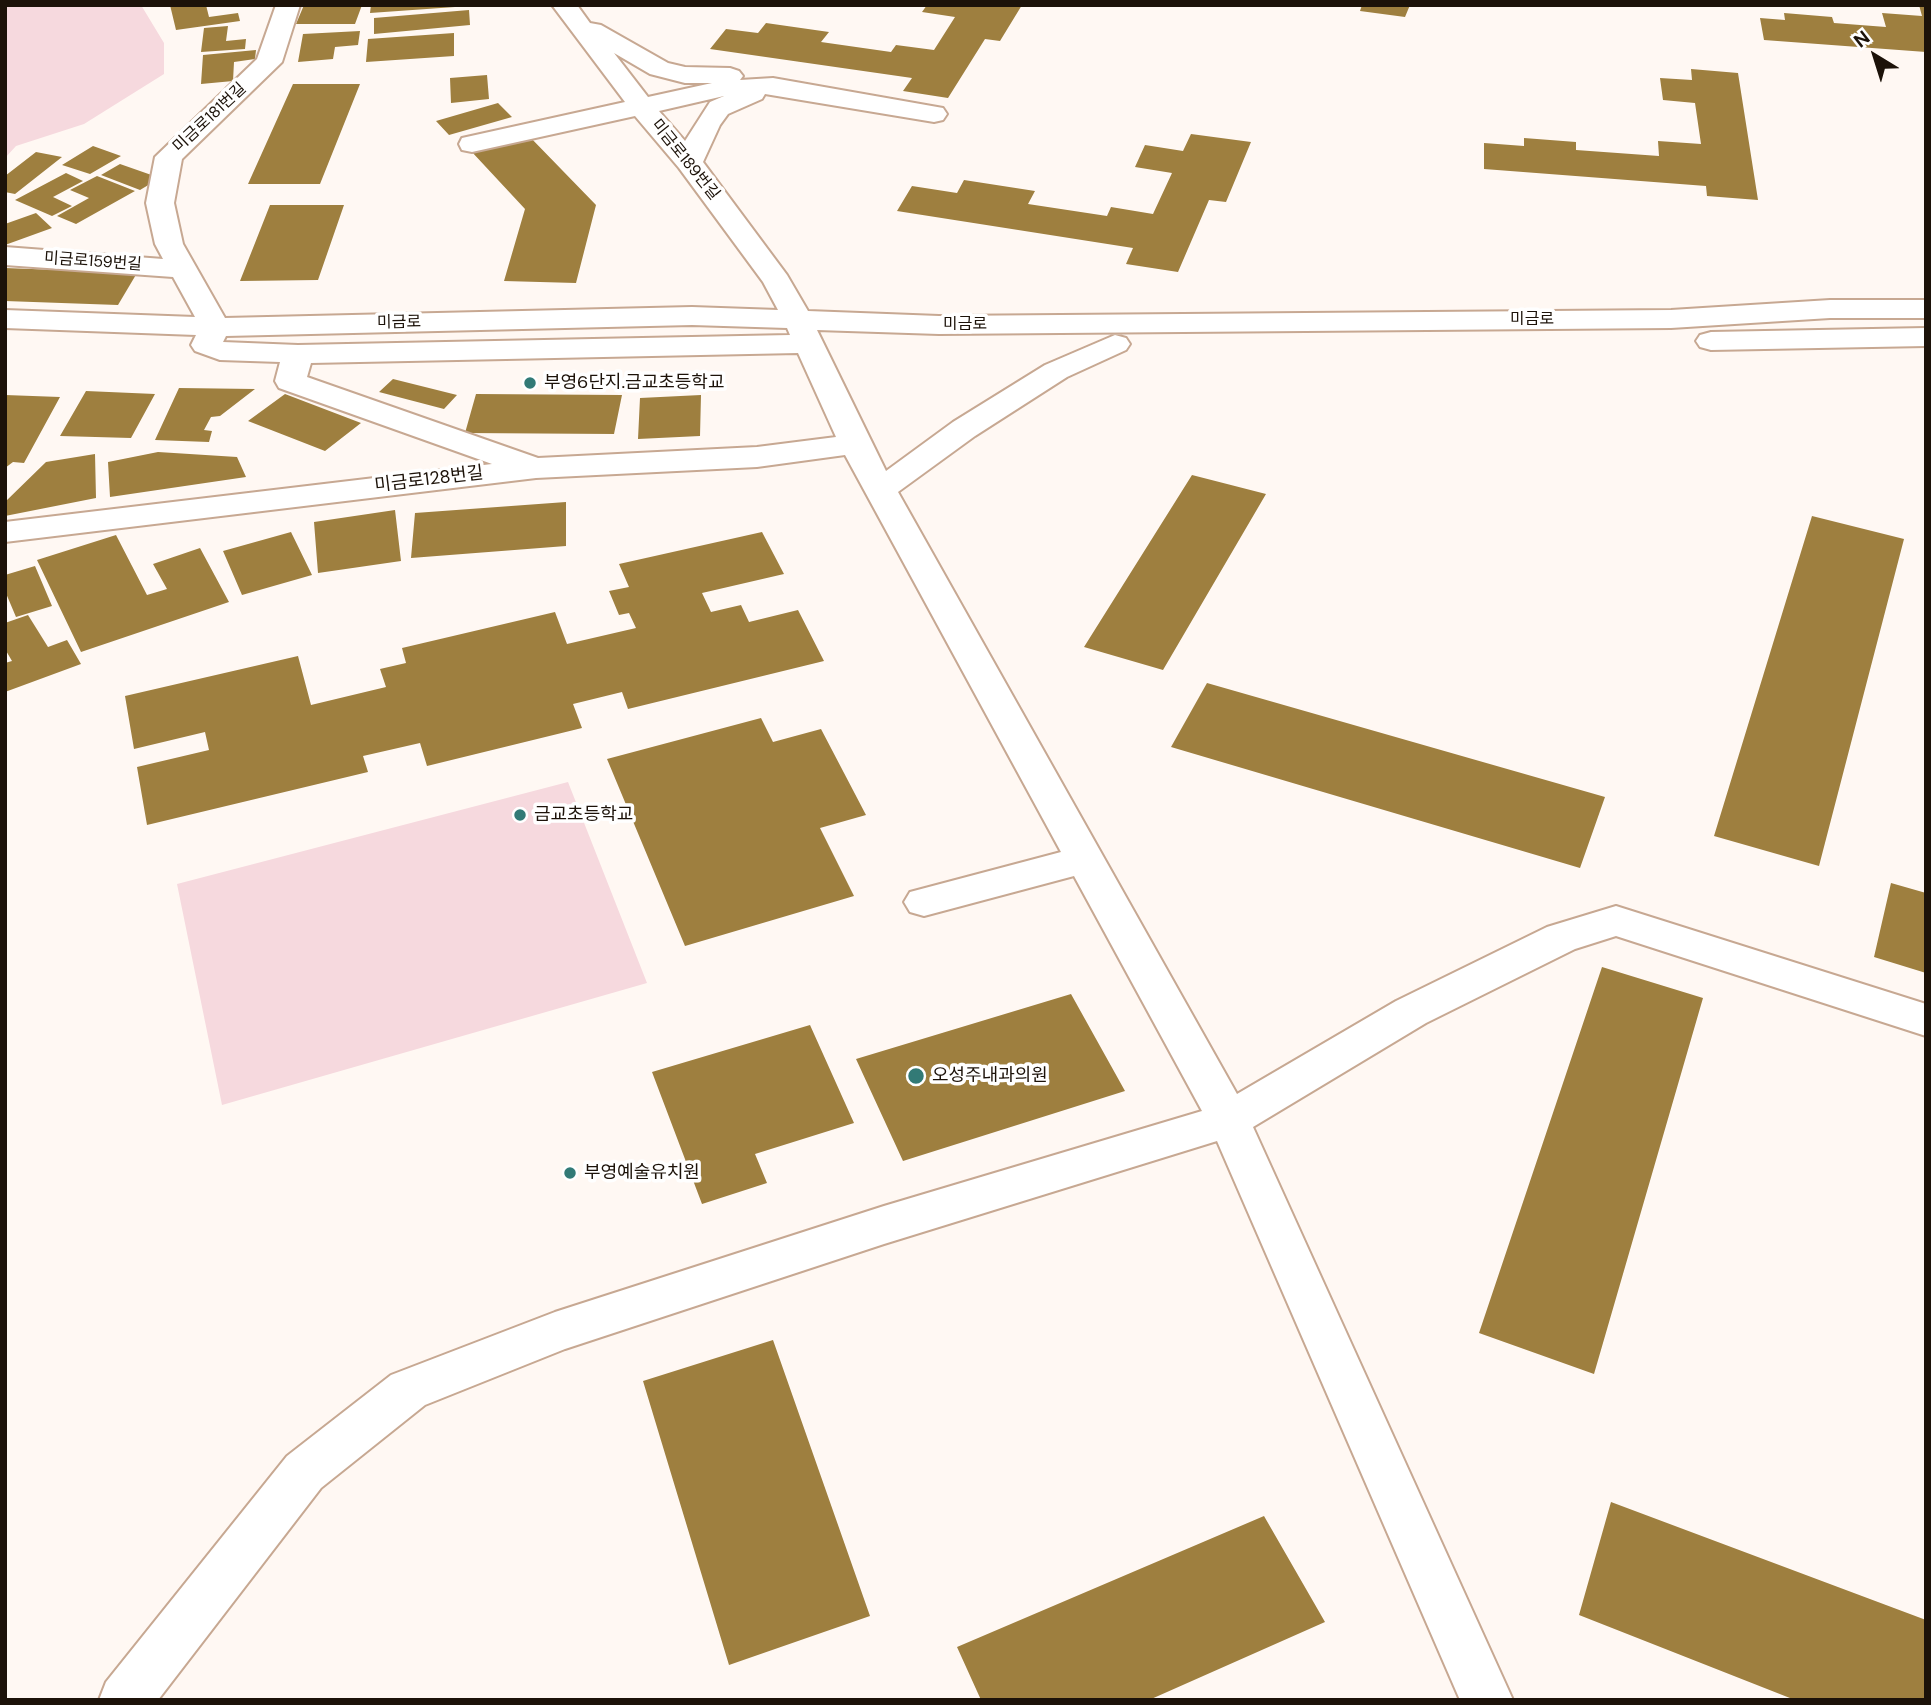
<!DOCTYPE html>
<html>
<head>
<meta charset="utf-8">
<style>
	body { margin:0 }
	#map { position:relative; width:1931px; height:1705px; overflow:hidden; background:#fff8f3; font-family:"DM Sans",sans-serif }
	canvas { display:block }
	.frame { position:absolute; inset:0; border:7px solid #1c1209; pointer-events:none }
	.north { position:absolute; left:1840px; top:21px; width:70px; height:70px; -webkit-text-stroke:5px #fff; paint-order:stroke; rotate:322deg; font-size:19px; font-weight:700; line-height:28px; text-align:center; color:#1c1209 }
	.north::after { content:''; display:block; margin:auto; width:24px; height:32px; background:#1c1209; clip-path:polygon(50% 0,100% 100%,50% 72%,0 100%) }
</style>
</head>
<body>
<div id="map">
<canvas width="1931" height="1705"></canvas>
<div class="frame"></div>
<div class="north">N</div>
</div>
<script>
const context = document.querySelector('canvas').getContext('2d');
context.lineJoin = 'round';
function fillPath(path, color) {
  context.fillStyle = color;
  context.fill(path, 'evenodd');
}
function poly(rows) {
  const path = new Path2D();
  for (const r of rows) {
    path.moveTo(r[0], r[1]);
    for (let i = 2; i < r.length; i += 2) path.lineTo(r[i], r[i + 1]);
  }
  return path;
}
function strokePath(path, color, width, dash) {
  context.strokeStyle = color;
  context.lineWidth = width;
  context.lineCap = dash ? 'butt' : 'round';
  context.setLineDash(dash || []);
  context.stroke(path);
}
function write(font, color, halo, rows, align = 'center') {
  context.font = font + ' "DM Sans","Noto Sans KR",sans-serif';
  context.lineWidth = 7;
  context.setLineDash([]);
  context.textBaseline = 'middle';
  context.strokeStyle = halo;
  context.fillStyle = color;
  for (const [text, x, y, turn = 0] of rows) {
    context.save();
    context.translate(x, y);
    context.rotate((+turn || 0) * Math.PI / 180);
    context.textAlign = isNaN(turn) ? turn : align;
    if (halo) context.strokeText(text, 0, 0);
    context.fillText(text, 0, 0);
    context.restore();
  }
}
fillPath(poly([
	[5,5,141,5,164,43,164,74,84,124,16,146,5,158],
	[568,782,647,983,222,1105,177,884]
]), '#f6d9de');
fillPath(poly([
	[170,5,206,5,209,17,238,13,240,21,176,30],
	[304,5,362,5,355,24,296,24],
	[371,5,455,5,455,7,370,13],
	[927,5,1022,5,1000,41,985,39,948,98,903,91,912,78,710,49,726,29,758,33,766,23,829,32,821,42,891,52,896,45,934,50,955,17,922,12],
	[1362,5,1410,5,1405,17,1360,11],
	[1919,5,1926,5,1926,52,1764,40,1760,18,1785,20,1784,13,1832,17,1834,23,1886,27,1882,13,1922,16],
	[469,10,470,25,374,34,374,18],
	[228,26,226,41,246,39,245,49,201,52,204,28],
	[360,31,358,45,335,47,333,59,298,62,303,34],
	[454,33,454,56,366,62,368,39],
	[256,50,255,59,234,62,233,81,201,84,203,55],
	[1691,69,1738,73,1758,200,1707,196,1706,186,1484,169,1484,143,1524,146,1524,138,1576,142,1576,150,1659,156,1658,141,1701,144,1695,103,1663,100,1660,78,1692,80],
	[487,75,489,99,451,103,450,78],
	[293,84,360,84,320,184,248,184],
	[498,103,512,117,449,135,436,121],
	[1191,134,1251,142,1226,202,1209,200,1178,272,1126,264,1133,248,897,211,912,186,957,193,964,180,1035,191,1028,204,1107,216,1111,207,1153,214,1172,173,1135,167,1145,145,1183,151],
	[528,135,596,205,576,283,504,281,525,209,471,151],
	[93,146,121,156,90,174,62,165],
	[36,152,62,157,15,194,5,192,5,176],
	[120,164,160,178,140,190,101,175],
	[66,173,83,181,53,197,72,206,52,216,15,200],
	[97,176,135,191,76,224,57,216,89,198,70,190],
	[270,205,344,205,318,280,240,281],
	[36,213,52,228,5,245,5,224],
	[5,268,137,273,118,305,5,301],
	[393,379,457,395,444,409,379,392],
	[179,388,255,389,220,416,211,417,204,430,212,431,209,442,155,440],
	[86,391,155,394,131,438,60,436],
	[285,394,361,423,325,451,248,421],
	[476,394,622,395,614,434,465,433],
	[5,395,60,397,24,463,13,462,5,468],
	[701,395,700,436,638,439,640,398],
	[158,452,237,457,246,477,110,497,108,462],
	[95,454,96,498,5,516,5,502,46,462],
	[1192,475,1266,494,1163,670,1084,647],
	[566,502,566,546,411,558,415,513],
	[395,510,401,561,318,573,314,522],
	[1812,516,1904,539,1819,866,1714,836],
	[291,532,312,575,242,595,223,551],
	[762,532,784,574,702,593,711,612,741,605,749,622,798,610,824,661,628,709,622,692,573,704,582,728,427,766,420,743,363,756,368,772,147,825,137,767,209,750,205,732,134,749,125,696,298,656,311,705,386,687,380,669,406,663,402,648,555,612,567,644,636,628,629,613,619,615,609,591,629,587,619,564],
	[116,535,147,595,167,589,153,564,200,548,229,602,81,652,37,560],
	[35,566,52,606,16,617,5,591,5,575],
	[28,615,48,647,67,640,81,664,5,692,5,663,12,661,5,649,5,623],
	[1207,683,1605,797,1580,868,1171,747],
	[761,718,773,742,821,729,866,815,820,828,854,896,685,946,607,759],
	[1891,883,1926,893,1926,973,1874,957],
	[1602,967,1703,998,1594,1374,1479,1333],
	[1071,994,1125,1091,903,1161,856,1059],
	[810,1025,854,1123,755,1154,767,1183,702,1204,652,1072],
	[773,1340,870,1616,729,1665,643,1381],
	[1611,1502,1926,1620,1926,1700,1795,1700,1579,1615],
	[1264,1516,1325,1622,1149,1700,981,1700,957,1647]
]), '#9e7f3f');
const minor = poly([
	[276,5,300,5,282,62,182,159,174,203,183,244,225,318,692,307,778,310,763,282,679,168,635,116,472,152,462,150,459,144,462,138,625,102,552,5,577,5,590,23,601,25,668,63,685,67,730,68,739,71,743,76,740,80,773,78,943,108,947,114,943,120,934,122,765,94,762,99,728,114,720,125,703,162,787,275,808,311,939,316,1671,310,1830,300,1926,300,1926,318,1830,318,1671,328,939,334,817,330,886,471,953,422,1045,365,1115,335,1126,338,1130,344,1126,350,1067,377,975,436,898,492,1237,1094,1396,1001,1547,927,1616,906,1926,1004,1926,1036,1616,936,1575,949,1426,1023,1253,1127,1513,1700,1460,1700,1217,1141,884,1244,565,1349,425,1405,321,1488,158,1700,99,1700,106,1682,287,1456,391,1375,555,1312,884,1206,1202,1111,1074,876,924,916,910,912,904,902,910,892,1061,852,845,455,757,467,536,478,5,542,5,522,492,464,279,388,275,381,280,362,220,360,195,351,191,345,196,335,5,328,5,310,195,317,173,277,5,265,5,247,163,259,155,244,146,203,155,157,257,59,276,5],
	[614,53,650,74,685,83,712,83,648,97,614,53],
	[724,96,710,102,685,141,659,111,724,96],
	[692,325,787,328,790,335,298,345,223,342,226,336,692,325],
	[798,353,836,437,757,447,538,458,307,377,311,363,798,353],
	[1926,328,1926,346,1711,350,1700,347,1696,341,1700,335,1711,332,1926,328]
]);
strokePath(minor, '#c7a892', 4);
fillPath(minor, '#fff');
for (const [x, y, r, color] of [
	[530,383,7,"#327a76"],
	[520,815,7,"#327a76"],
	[916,1076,9,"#327a76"],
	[570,1173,7,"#327a76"]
]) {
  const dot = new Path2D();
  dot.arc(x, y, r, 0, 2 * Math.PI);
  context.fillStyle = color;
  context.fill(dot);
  strokePath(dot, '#fff', 2.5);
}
write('16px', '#1c1209', '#fff', [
	["미금로181번길",210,118,-43],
	["미금로189번길",685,160,51],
	["미금로159번길",93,262,4],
	["미금로",1532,320],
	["미금로",399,323,-1],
	["미금로",965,325]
]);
write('18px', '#1c1209', '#fff', [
	["부영6단지.금교초등학교",544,383],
	["금교초등학교",534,815],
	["오성주내과의원",932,1076],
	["부영예술유치원",584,1173]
], 'left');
write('18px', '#1c1209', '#fff', [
	["미금로128번길",429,480,-7]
]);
</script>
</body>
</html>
